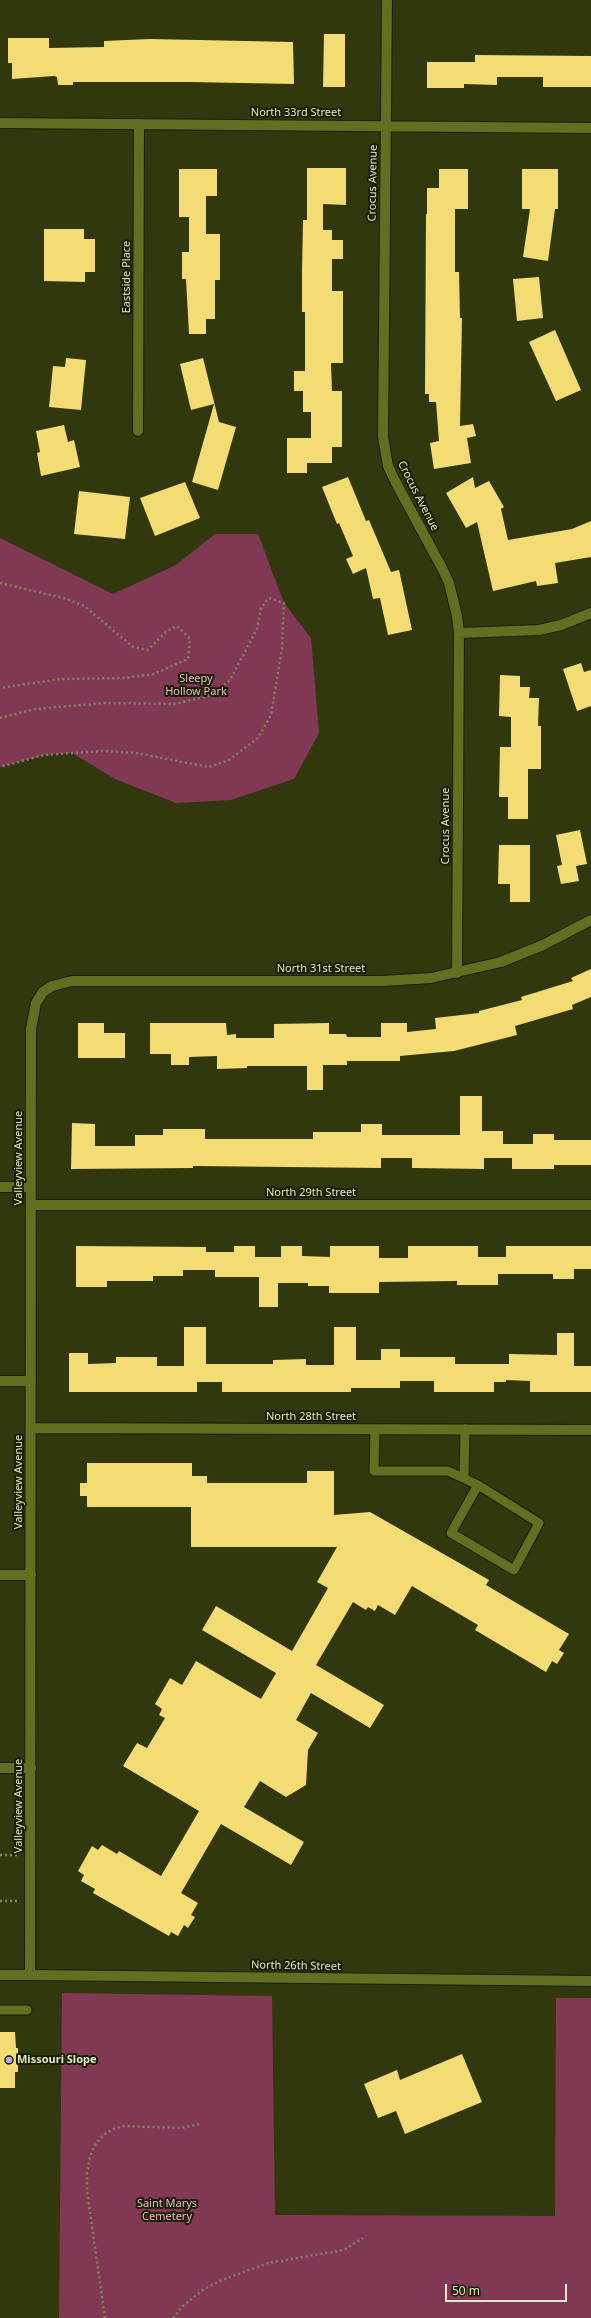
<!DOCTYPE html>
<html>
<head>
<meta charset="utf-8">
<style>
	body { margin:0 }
	#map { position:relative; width:591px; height:2318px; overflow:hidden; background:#31380e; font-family:"Noto Sans",sans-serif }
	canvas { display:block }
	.scale { position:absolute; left:445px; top:2284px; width:122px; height:18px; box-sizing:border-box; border:2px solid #e1e9c3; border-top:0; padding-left:5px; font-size:12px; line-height:14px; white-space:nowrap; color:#e1e9c3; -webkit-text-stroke:3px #1a1e00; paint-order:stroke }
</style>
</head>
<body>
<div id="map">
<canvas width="591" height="2318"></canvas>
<div class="scale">50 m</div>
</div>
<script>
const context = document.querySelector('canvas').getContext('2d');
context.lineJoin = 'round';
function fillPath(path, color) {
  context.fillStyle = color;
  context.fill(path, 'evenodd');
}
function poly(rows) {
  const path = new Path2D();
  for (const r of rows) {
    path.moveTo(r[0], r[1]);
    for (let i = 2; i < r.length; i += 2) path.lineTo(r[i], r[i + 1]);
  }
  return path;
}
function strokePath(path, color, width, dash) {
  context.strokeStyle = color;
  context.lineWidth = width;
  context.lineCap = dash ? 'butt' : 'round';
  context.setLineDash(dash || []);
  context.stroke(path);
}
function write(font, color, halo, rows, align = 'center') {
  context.font = font + ' "Noto Sans",sans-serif';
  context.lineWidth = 4;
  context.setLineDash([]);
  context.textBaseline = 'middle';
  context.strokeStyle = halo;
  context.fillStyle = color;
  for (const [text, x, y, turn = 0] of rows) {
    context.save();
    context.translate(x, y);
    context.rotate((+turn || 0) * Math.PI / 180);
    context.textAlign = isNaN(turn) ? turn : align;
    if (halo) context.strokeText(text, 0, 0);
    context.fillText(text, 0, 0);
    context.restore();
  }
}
fillPath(poly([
	[215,534,258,534,284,603,311,638,319,733,294,779,231,800,176,803,115,779,72,753,44,755,0,767,0,538,113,594,176,565],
	[62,1993,272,1996,275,2215,555,2216,556,1998,591,1998,591,2318,59,2318]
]), '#813855');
fillPath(poly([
	[324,34,345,34,345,87,323,87],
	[8,38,49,38,49,48,104,47,104,41,150,39,293,42,294,84,190,82,73,82,73,85,58,85,57,77,54,76,12,79,12,63,8,63],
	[475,55,591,56,591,87,543,87,543,77,497,77,497,85,464,84,464,88,427,88,427,62,475,62],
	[307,168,346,168,346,205,323,204,323,230,332,230,332,240,343,240,343,259,332,259,332,291,343,291,343,363,331,363,332,391,342,391,342,447,332,447,332,463,307,463,307,473,287,473,287,438,311,438,311,412,303,412,303,391,294,391,294,371,305,371,305,312,302,312,302,272,303,220,307,220],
	[179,169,217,169,217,196,206,196,206,234,220,234,220,280,215,280,215,319,206,319,206,334,189,334,186,279,182,279,182,252,189,252,189,217,179,217],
	[439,169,468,169,468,209,455,209,455,272,459,272,460,318,462,318,460,426,473,424,476,436,467,438,471,463,434,469,430,443,439,441,436,402,429,402,429,394,425,394,426,214,427,214,427,188,439,188],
	[522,169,558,169,558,209,555,209,548,261,523,257,530,209,522,209],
	[44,229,84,229,84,239,95,239,95,272,85,272,85,282,44,281],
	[539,277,543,318,517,321,513,279],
	[555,330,581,390,556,401,529,342],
	[66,358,86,360,81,410,49,407,53,366,65,367],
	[203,358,219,422,236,427,218,490,192,482,214,404,191,410,180,364],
	[64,425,68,442,74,440,80,467,41,476,37,453,40,452,36,431],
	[348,477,366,521,369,520,391,572,399,570,412,630,388,635,380,598,373,599,366,568,353,574,346,559,353,556,339,523,337,524,322,487],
	[473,477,475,488,489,481,504,507,501,509,508,540,572,529,591,521,591,557,555,563,558,583,537,586,536,581,493,591,477,522,466,528,446,493],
	[185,482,200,518,155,536,140,498],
	[79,491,130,497,125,539,74,534],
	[581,663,584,672,591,670,591,706,577,711,563,669],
	[500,675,520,676,520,687,530,687,529,698,539,698,538,726,541,726,541,769,528,769,528,819,508,819,508,797,499,797,500,747,511,747,511,717,499,716],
	[580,830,587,864,576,866,579,881,561,884,557,866,562,865,556,835],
	[499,845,530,845,530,902,510,902,510,884,498,884],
	[591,969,591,997,572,1005,573,1009,515,1026,517,1035,454,1051,400,1056,400,1061,347,1061,347,1065,323,1065,323,1090,307,1090,307,1066,247,1066,247,1068,217,1069,217,1056,189,1057,189,1065,171,1065,171,1054,150,1054,150,1023,226,1023,227,1035,236,1034,236,1038,274,1038,274,1024,329,1023,329,1034,346,1034,347,1037,381,1037,381,1023,407,1023,407,1032,436,1029,435,1018,479,1013,479,1011,522,1000,521,997,573,981,571,978],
	[78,1023,104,1023,104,1033,125,1033,125,1058,78,1058],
	[460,1096,482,1096,482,1131,503,1131,503,1144,533,1144,533,1134,554,1134,554,1140,591,1140,591,1165,554,1165,554,1169,512,1169,512,1158,484,1158,484,1169,412,1168,412,1158,381,1158,381,1168,193,1166,193,1168,71,1169,72,1123,95,1124,95,1146,135,1146,135,1135,163,1135,163,1129,205,1129,205,1139,313,1139,313,1132,361,1132,361,1124,382,1124,382,1135,460,1135],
	[76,1246,206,1247,206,1252,234,1252,234,1246,255,1246,255,1257,281,1257,281,1246,302,1246,302,1256,330,1257,330,1246,379,1246,379,1258,408,1258,408,1246,478,1246,478,1257,506,1257,506,1246,591,1246,591,1269,574,1269,574,1279,553,1279,553,1274,498,1274,498,1285,457,1285,457,1281,379,1282,379,1293,329,1293,329,1286,308,1286,308,1283,278,1283,278,1307,259,1307,259,1277,215,1277,215,1270,183,1270,183,1276,153,1276,153,1281,107,1281,107,1287,76,1287],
	[184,1327,206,1327,206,1364,273,1364,273,1360,306,1359,306,1365,334,1365,334,1327,356,1327,356,1360,381,1360,381,1349,400,1349,400,1357,455,1357,455,1364,509,1364,509,1354,557,1355,557,1333,574,1333,574,1366,591,1366,591,1392,530,1392,530,1381,506,1380,506,1382,494,1382,494,1392,434,1392,434,1381,400,1381,400,1388,351,1388,351,1392,222,1392,222,1382,197,1382,197,1392,69,1392,69,1353,88,1353,88,1364,116,1363,116,1357,157,1357,157,1366,184,1366],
	[87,1463,192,1463,192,1476,207,1476,207,1483,307,1483,307,1471,334,1471,334,1515,370,1512,489,1580,486,1585,569,1634,559,1650,564,1653,557,1664,552,1661,546,1672,475,1630,478,1625,412,1586,395,1615,378,1605,375,1611,368,1607,366,1610,353,1602,316,1665,384,1705,370,1728,311,1693,296,1720,318,1733,308,1750,306,1785,286,1797,260,1781,244,1807,304,1842,291,1865,221,1824,181,1893,198,1903,191,1915,195,1917,188,1928,184,1925,178,1936,171,1932,169,1936,93,1893,95,1889,81,1881,84,1875,78,1871,92,1846,98,1850,102,1845,117,1854,119,1851,161,1876,199,1811,123,1766,137,1743,147,1748,165,1718,159,1715,162,1709,155,1704,170,1678,182,1685,196,1661,261,1699,276,1673,202,1630,216,1606,292,1651,328,1588,317,1582,337,1547,191,1547,191,1507,87,1507,87,1496,80,1496,80,1483,87,1483],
	[0,2032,15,2032,16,2048,18,2048,18,2072,15,2072,15,2088,0,2088],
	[462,2054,482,2102,405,2134,396,2111,378,2118,364,2084,397,2070,400,2080]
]), '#f3dc74');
const service = poly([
	[375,1429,374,1471,448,1471,478,1485,539,1523,514,1570,451,1533,478,1485],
	[464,1478,465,1429],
	[0,2010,27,2010]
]);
const minor = poly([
	[387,0,383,437,388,466,395,481,442,568,449,583,457,616,459,633,457,973],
	[0,123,591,128],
	[138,431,139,124],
	[459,633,539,630,561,625,591,613],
	[0,1187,31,1187],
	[31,1205,591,1205],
	[0,1381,31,1381],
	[31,1428,591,1430],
	[0,1575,31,1575],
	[0,1768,31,1768],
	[0,1975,30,1975,31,1029,36,1003,43,992,52,986,72,981,382,981,431,978,501,962,543,945,591,920]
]);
const tertiary = poly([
	[30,1975,591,1981]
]);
strokePath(service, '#1a1e06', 11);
strokePath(minor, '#1a1e06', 12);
strokePath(tertiary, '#1a1e06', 12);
strokePath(poly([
	[0,583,67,599,84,606,133,647,148,650,166,632,177,626,190,639,188,659,154,674,125,678,60,679,0,688],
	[0,718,35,709,105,703,175,704,212,695,230,680,257,629,261,608,269,598,284,603,282,648,271,715,258,738,229,760,209,767,136,753,102,751,44,755,0,767],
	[0,1855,17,1855],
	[0,1901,17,1901],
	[105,2318,87,2191,87,2173,90,2157,95,2145,103,2135,113,2129,124,2126,182,2128,200,2124],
	[173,2318,183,2306,204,2289,222,2280,268,2263,344,2250,363,2238]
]), '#7f865e', 2.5, [2, 3]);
strokePath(service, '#636f20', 9);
strokePath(minor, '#636f20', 10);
strokePath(tertiary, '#636f20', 10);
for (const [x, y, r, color] of [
	[9,2060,4,"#bfa9f4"]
]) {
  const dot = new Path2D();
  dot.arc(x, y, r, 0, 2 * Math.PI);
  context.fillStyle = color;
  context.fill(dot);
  strokePath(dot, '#1a1e00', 1.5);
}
write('11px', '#e1e9c3', '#1a1e00', [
	["North 33rd Street",296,113],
	["Crocus Avenue",373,183,-89],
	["Eastside Place",127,277,-90],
	["Crocus Avenue",418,496,63],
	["Crocus Avenue",446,826,-90],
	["North 31st Street",321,969],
	["Valleyview Avenue",19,1158,-90],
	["North 29th Street",311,1193],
	["North 28th Street",311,1417],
	["Valleyview Avenue",19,1482,-90],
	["Valleyview Avenue",19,1806,-90],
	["North 26th Street",296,1966,1]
]);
write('11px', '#f0bccd', '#1a1e00', [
	["Sleepy",196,679],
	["Hollow Park",196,692],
	["Saint Marys",167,2204],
	["Cemetery",167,2217]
]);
write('bold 11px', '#e1e9c3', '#1a1e00', [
	["Missouri Slope",17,2060]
], 'left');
</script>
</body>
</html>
